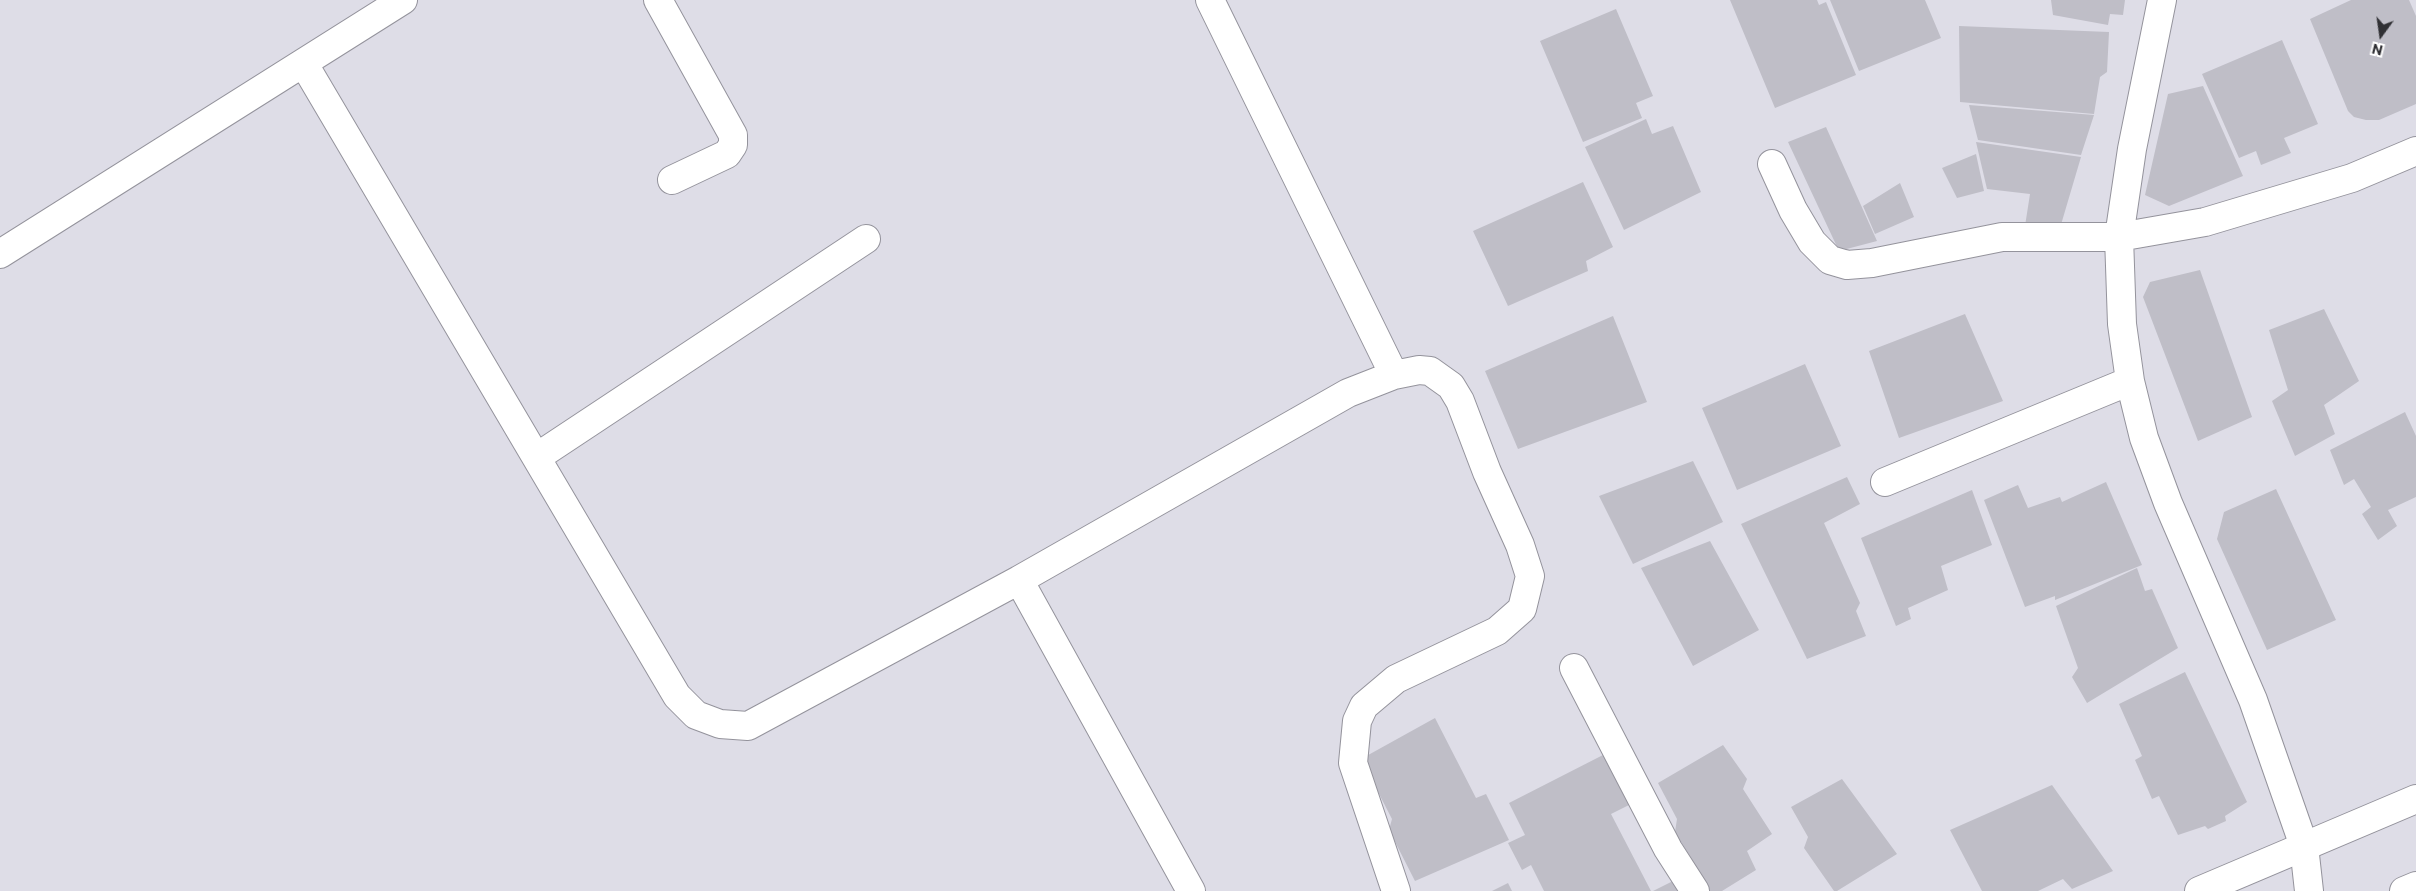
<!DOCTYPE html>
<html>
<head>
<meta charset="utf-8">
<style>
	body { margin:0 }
	#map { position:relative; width:2416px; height:891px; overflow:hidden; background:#dedde7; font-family:Commissioner,sans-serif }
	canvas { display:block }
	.north { position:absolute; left:2356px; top:10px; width:50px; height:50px; -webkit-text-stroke:4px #fff; paint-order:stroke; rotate:194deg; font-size:14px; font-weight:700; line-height:20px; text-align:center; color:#303034 }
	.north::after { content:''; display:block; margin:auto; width:18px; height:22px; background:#303034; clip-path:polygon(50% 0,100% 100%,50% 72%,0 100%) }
</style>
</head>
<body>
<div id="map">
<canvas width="2416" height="891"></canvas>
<div class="north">N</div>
</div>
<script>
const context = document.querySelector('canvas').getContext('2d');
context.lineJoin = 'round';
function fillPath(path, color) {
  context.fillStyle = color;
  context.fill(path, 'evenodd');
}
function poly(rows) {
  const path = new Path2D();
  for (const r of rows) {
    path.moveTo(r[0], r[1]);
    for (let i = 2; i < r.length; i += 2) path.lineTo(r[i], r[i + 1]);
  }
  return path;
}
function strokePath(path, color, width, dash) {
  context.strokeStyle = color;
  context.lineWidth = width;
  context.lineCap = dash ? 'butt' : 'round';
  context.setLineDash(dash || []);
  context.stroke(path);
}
fillPath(poly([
	[1730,0,1817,0,1819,5,1826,2,1856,75,1775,108],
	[1830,0,1925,0,1941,38,1859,71],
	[2051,0,2125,0,2123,15,2110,14,2108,25,2053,15],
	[2351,0,2409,0,2416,16,2416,104,2379,120,2366,120,2354,117,2348,111,2310,19],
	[1616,9,1653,96,1636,103,1642,118,1583,142,1540,41],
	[1959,26,2109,32,2107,72,2100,77,2094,114,1960,102],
	[2282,40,2318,124,2284,138,2291,153,2261,165,2256,151,2239,158,2202,74],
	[2203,86,2243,176,2169,206,2145,195,2168,94],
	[1969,105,2094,115,2081,155,1978,140],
	[1646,119,1652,134,1673,126,1701,192,1624,230,1585,147],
	[1826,127,1877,241,1839,251,1788,142],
	[1976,142,2081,157,2060,228,2025,226,2030,194,1987,189],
	[1976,154,1984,191,1957,198,1942,168],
	[1583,182,1613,247,1586,261,1588,271,1508,306,1473,231],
	[1900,183,1914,217,1875,234,1863,206],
	[2200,270,2252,417,2198,441,2143,297,2150,282],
	[2324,309,2359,381,2324,405,2335,434,2295,456,2272,401,2288,390,2269,330],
	[1965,314,2003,401,1899,438,1869,351],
	[1613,316,1647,402,1518,449,1485,371],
	[1805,364,1841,446,1737,490,1702,408],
	[2405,412,2416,436,2416,497,2388,510,2397,526,2378,540,2362,514,2371,507,2354,479,2344,485,2330,450],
	[1693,461,1723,522,1633,564,1599,496],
	[1847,477,1860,504,1824,523,1860,603,1856,611,1866,636,1807,659,1741,524],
	[2106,482,2142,565,2055,600,2055,596,2025,607,1984,500,2018,485,2028,508,2060,497,2062,502],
	[2276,489,2336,620,2267,650,2217,539,2224,512],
	[1972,490,1992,545,1941,566,1948,590,1908,608,1911,619,1896,626,1861,538],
	[1710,541,1759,630,1693,666,1641,568],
	[2137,568,2145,591,2152,589,2178,648,2087,703,2072,677,2078,668,2056,606],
	[2185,672,2247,802,2225,816,2226,821,2208,829,2205,826,2178,835,2159,796,2152,799,2135,760,2142,756,2119,704],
	[1435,718,1476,798,1486,794,1509,840,1415,881,1389,830,1392,819,1361,759],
	[1723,745,1747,779,1743,789,1772,834,1747,851,1756,870,1722,891,1705,891,1690,863,1691,858,1675,832,1677,819,1658,783],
	[1603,755,1629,805,1611,814,1651,891,1544,891,1531,865,1522,870,1508,843,1525,835,1509,803],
	[1842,779,1897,854,1837,891,1834,891,1804,848,1808,837,1791,807],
	[2052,785,2113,871,2072,889,2063,879,2038,891,1982,891,1950,830],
	[1675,880,1681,891,1653,891],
	[1508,883,1512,891,1492,891]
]), '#bfbec7');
const minor = poly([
	[658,0,733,135,733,145,727,154,672,180],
	[2162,0,2132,149,2119,237,2122,324,2130,381,2144,438,2168,503,2253,700,2304,846,2309,891],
	[304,64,677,696,696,715,720,724,748,726,1019,580,1348,393,1394,375,1210,0],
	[1772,164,1793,210,1812,242,1830,260,1847,265,1872,263,2002,237,2119,237,2205,222,2352,178,2416,151],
	[0,254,403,0],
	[1394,375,1419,370,1430,371,1451,386,1460,401,1487,472,1520,545,1530,576,1522,609,1497,631,1396,679,1364,706,1357,721,1353,763,1396,891],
	[537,457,866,239],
	[1885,482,2130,381],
	[1019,580,1191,891],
	[1574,668,1668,849,1695,891]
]);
const major = poly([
	[2199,891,2416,799],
	[2404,891,2416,886]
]);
strokePath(minor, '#94939c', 30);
strokePath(major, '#94939c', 30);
strokePath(minor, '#fff', 28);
strokePath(major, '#fff', 28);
</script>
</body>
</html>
